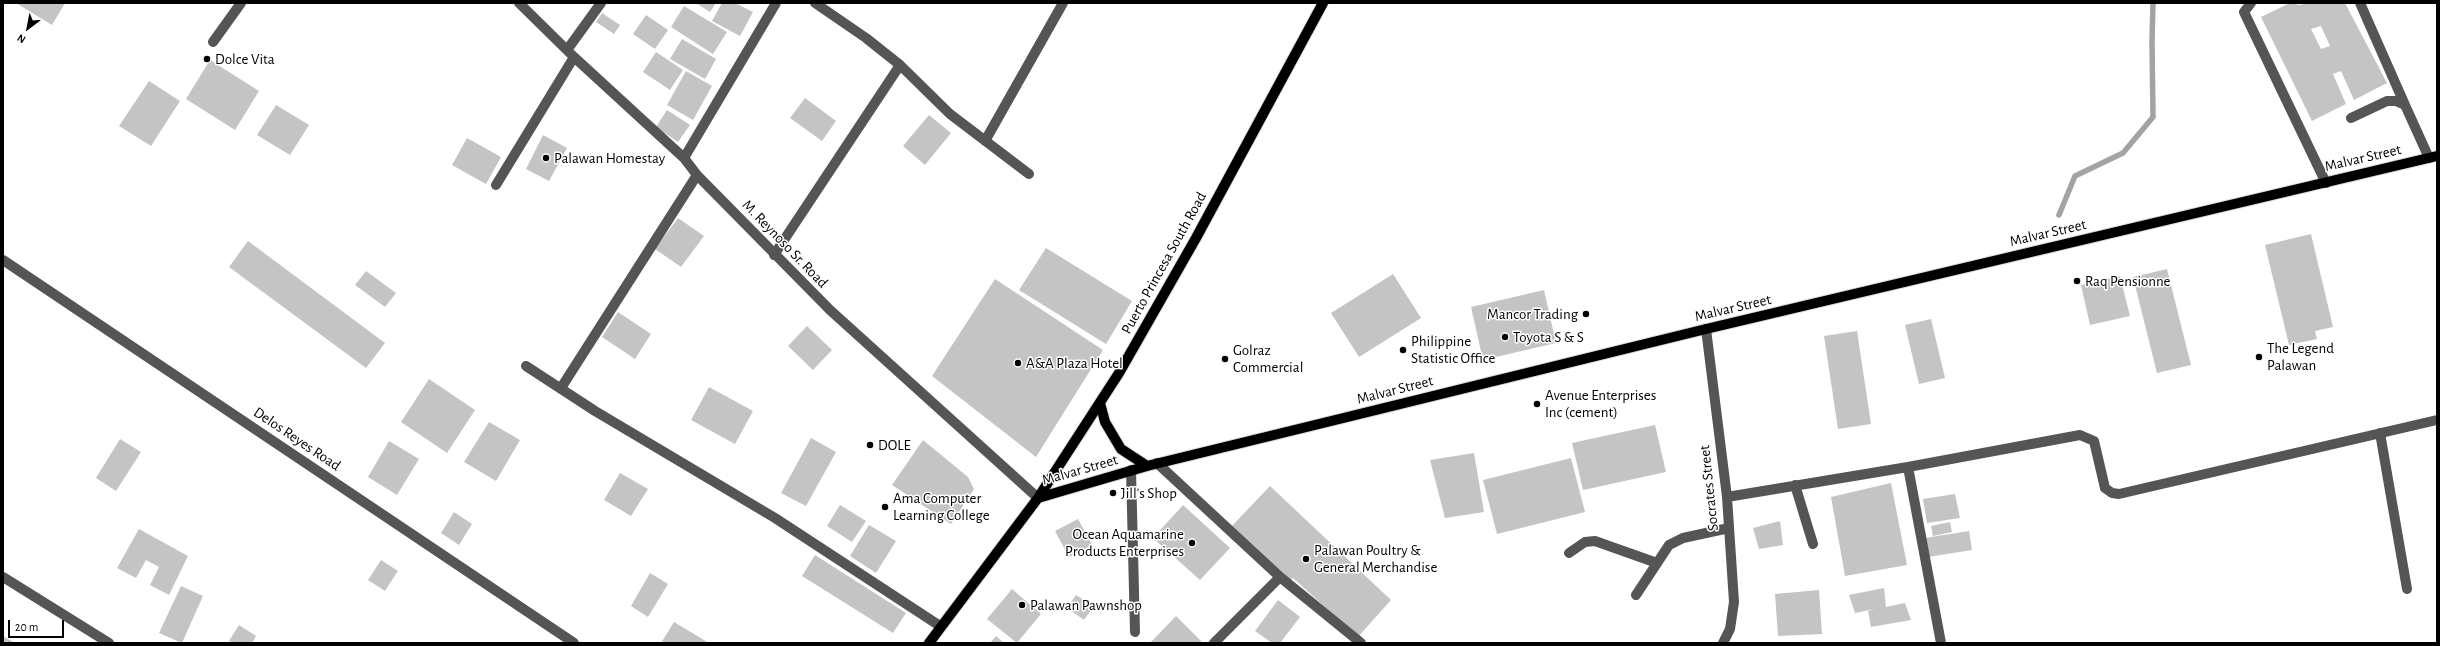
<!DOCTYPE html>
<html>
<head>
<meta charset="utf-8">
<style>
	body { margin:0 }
	#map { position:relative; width:2440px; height:646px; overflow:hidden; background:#fff; font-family:"Alegreya Sans",sans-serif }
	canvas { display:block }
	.frame { position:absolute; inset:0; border:4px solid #000; pointer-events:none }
	.north { position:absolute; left:8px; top:8px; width:40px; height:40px; -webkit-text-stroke:3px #fff; paint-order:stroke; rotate:212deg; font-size:11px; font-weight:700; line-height:16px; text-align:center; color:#000 }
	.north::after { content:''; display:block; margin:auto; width:14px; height:18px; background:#000; clip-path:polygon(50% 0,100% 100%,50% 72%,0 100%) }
	.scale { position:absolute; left:8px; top:620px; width:56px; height:18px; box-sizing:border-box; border:2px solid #000; border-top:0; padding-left:5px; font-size:12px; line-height:14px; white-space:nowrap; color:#000; -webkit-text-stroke:3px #fff; paint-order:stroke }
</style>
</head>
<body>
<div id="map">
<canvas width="2440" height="646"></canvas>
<div class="frame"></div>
<div class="north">N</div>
<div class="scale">20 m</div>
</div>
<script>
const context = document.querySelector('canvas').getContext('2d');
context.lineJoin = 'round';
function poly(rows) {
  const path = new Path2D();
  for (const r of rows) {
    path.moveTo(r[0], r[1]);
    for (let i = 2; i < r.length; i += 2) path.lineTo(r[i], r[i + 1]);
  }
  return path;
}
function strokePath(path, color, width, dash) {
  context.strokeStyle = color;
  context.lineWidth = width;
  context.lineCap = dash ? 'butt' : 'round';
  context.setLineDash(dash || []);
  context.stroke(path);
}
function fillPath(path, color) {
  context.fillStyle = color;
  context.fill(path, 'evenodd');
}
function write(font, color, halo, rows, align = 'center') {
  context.font = font + ' "Alegreya Sans",sans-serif';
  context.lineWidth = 3;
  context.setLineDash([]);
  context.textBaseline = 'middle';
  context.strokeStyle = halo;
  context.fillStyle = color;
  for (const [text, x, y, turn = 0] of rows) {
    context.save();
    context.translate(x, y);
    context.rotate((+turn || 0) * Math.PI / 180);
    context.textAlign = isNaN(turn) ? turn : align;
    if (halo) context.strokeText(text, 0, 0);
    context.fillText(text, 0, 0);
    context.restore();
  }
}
strokePath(poly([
	[2059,215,2075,176,2123,153,2153,117,2152,41,2153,3]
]), '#a3a3a3', 5.5);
fillPath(poly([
	[16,3,65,3,52,25],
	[696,3,716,3,710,12],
	[722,3,735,3,753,12,740,36,712,21],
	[2290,3,2300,5,2306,3,2345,3,2387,83,2354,100,2341,71,2333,74,2346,104,2312,121,2261,17],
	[2321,26,2330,46,2321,49,2311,29],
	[684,6,727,32,713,54,671,27],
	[602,13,620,25,614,34,596,22],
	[646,15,668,30,655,49,633,34],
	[682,39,716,59,705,79,670,59],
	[656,52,683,70,670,90,643,72],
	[210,60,259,91,235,130,186,99],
	[686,71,712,86,693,120,667,105],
	[149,81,180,101,151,146,119,126],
	[805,98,836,121,822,141,790,118],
	[276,105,309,125,290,155,257,135],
	[667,110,690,125,678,142,656,127],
	[929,115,951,133,925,165,903,146],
	[543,135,567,148,549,181,526,169],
	[467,138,501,157,486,184,452,165],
	[678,218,704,236,681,267,655,249],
	[2311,234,2333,327,2315,331,2317,339,2289,345,2265,245],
	[248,241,385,343,366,368,229,267],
	[1046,248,1132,301,1106,344,1019,290],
	[2167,269,2191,365,2157,373,2133,277],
	[366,271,396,293,385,307,355,285],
	[1393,274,1421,318,1359,357,1331,313],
	[2120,276,2130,316,2090,325,2081,285],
	[995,279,1103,350,1036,457,932,376],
	[1544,290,1556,343,1483,360,1471,307],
	[618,312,651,334,635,359,602,337],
	[1931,319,1945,378,1919,384,1905,325],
	[807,326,832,350,813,370,788,346],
	[1857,331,1871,424,1838,429,1824,336],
	[429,379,475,410,447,453,401,422],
	[709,387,753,411,735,444,691,420],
	[489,422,520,440,496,481,464,462],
	[1655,425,1666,472,1583,490,1572,443],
	[811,438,836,452,806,506,781,493],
	[120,439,141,452,116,491,96,478],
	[923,440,968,477,974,489,951,524,892,485],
	[389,441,419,459,397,495,368,477],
	[1474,453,1484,512,1445,518,1430,460],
	[1571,458,1585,512,1497,534,1483,480],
	[620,473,648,489,631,516,604,500],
	[1891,483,1907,565,1845,576,1831,497],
	[1270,486,1391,600,1358,637,1293,578,1290,581,1231,527],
	[1955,494,1960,518,1927,523,1923,499],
	[840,505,866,521,852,542,827,526],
	[1183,505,1230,548,1200,580,1153,538],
	[454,512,472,524,459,545,441,533],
	[1078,519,1092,545,1069,557,1055,531],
	[1780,521,1783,545,1759,549,1753,528],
	[1950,522,1952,532,1933,536,1931,526],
	[869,525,896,541,876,573,850,556],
	[139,529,188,556,169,595,150,585,159,567,146,560,136,578,117,568],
	[1969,531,1972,550,1928,557,1925,538],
	[815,555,906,613,893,633,802,576],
	[381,560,398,571,385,591,368,580],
	[650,573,668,584,648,617,631,606],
	[181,586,203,596,182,643,159,633],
	[1884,588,1886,607,1905,603,1911,620,1871,627,1868,611,1874,609,1855,613,1849,595],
	[1012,589,1041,614,1017,643,987,619],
	[1819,590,1822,634,1778,636,1775,594],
	[1076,595,1094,606,1084,620,1067,608],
	[1278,600,1300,617,1280,643,1272,643,1255,631],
	[1176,616,1203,643,1150,643],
	[674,622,709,643,661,643],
	[239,625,256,636,252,643,233,643,229,641],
	[3,636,15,643,3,643],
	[996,636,1004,643,990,643]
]), '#c4c4c4');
const major = poly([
	[1100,403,1105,422,1121,449,1147,466],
	[1038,498,1147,466,1323,423,1706,329,2437,156],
	[929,643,1038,498,1119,373,1196,238,1323,3]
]);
strokePath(major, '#dbdbdb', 12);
strokePath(poly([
	[519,3,574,57,684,158,697,175,830,310,1038,498],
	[815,3,866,38,900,65,950,114,1029,174],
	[2251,3,2244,12,2326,183],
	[2360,3,2405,105],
	[213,42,241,3],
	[567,50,601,3],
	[2351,118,2387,101,2396,101,2405,105,2429,158],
	[985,141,1063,3],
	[684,158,776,3],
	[496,185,574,57],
	[774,255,900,65],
	[3,260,574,643],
	[1706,329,1727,497,1734,602,1730,629,1723,643],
	[526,366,595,411,775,518,940,626],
	[561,388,697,175],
	[2380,433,2407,589],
	[1157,463,1280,577,1361,643],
	[1908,467,1941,643],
	[1131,470,1135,632],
	[1795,485,1813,544],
	[1727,497,1908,467,2080,435,2094,441,2105,488,2112,493,2119,494,2437,420],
	[1569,553,1585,542,1595,541,1657,563],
	[3,577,109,643],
	[1636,595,1669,545,1683,538,1729,528],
	[1214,643,1280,577]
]), '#555', 10);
strokePath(major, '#000', 10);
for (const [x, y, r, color] of [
	[207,59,4,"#000"],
	[546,158,4,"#000"],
	[2077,281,4,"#000"],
	[1586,314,4,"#000"],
	[1505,337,4,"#000"],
	[1403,350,4,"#000"],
	[2259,357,4,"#000"],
	[1225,359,4,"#000"],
	[1018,363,4,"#000"],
	[1537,404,4,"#000"],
	[870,445,4,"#000"],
	[1113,493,4,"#000"],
	[885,507,4,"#000"],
	[1192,543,4,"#000"],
	[1306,559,4,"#000"],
	[1022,605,4,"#000"]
]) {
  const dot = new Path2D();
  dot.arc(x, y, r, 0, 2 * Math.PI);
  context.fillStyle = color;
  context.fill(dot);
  strokePath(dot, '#fff', 1.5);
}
write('15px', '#000', '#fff', [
	["Dolce Vita",215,59],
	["Palawan Homestay",554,158],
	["Raq Pensionne",2085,281],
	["Mancor Trading",1578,314,"right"],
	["Toyota S & S",1513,337],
	["Philippine",1411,341],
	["Statistic Office",1411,358],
	["The Legend",2267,348],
	["Palawan",2267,365],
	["Golraz",1233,350],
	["Commercial",1233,367],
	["A&A Plaza Hotel",1026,363],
	["Avenue Enterprises",1545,395],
	["Inc (cement)",1545,412],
	["DOLE",878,445],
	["Jill's Shop",1121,493],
	["Ama Computer",893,498],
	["Learning College",893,515],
	["Ocean Aquamarine",1184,534,"right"],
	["Products Enterprises",1184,551,"right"],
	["Palawan Poultry &",1314,550],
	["General Merchandise",1314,567],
	["Palawan Pawnshop",1030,605]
], 'left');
write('15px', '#000', '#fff', [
	["Malvar Street",2363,158,-13],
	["Malvar Street",2048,233,-13],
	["M. Reynoso Sr. Road",785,244,46],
	["Puerto Princesa South Road",1164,263,-61],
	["Malvar Street",1733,308,-13],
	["Malvar Street",1395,390,-14],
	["Delos Reyes Road",297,439,34],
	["Malvar Street",1080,470,-16],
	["Socrates Street",1709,488,-96]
]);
</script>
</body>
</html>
